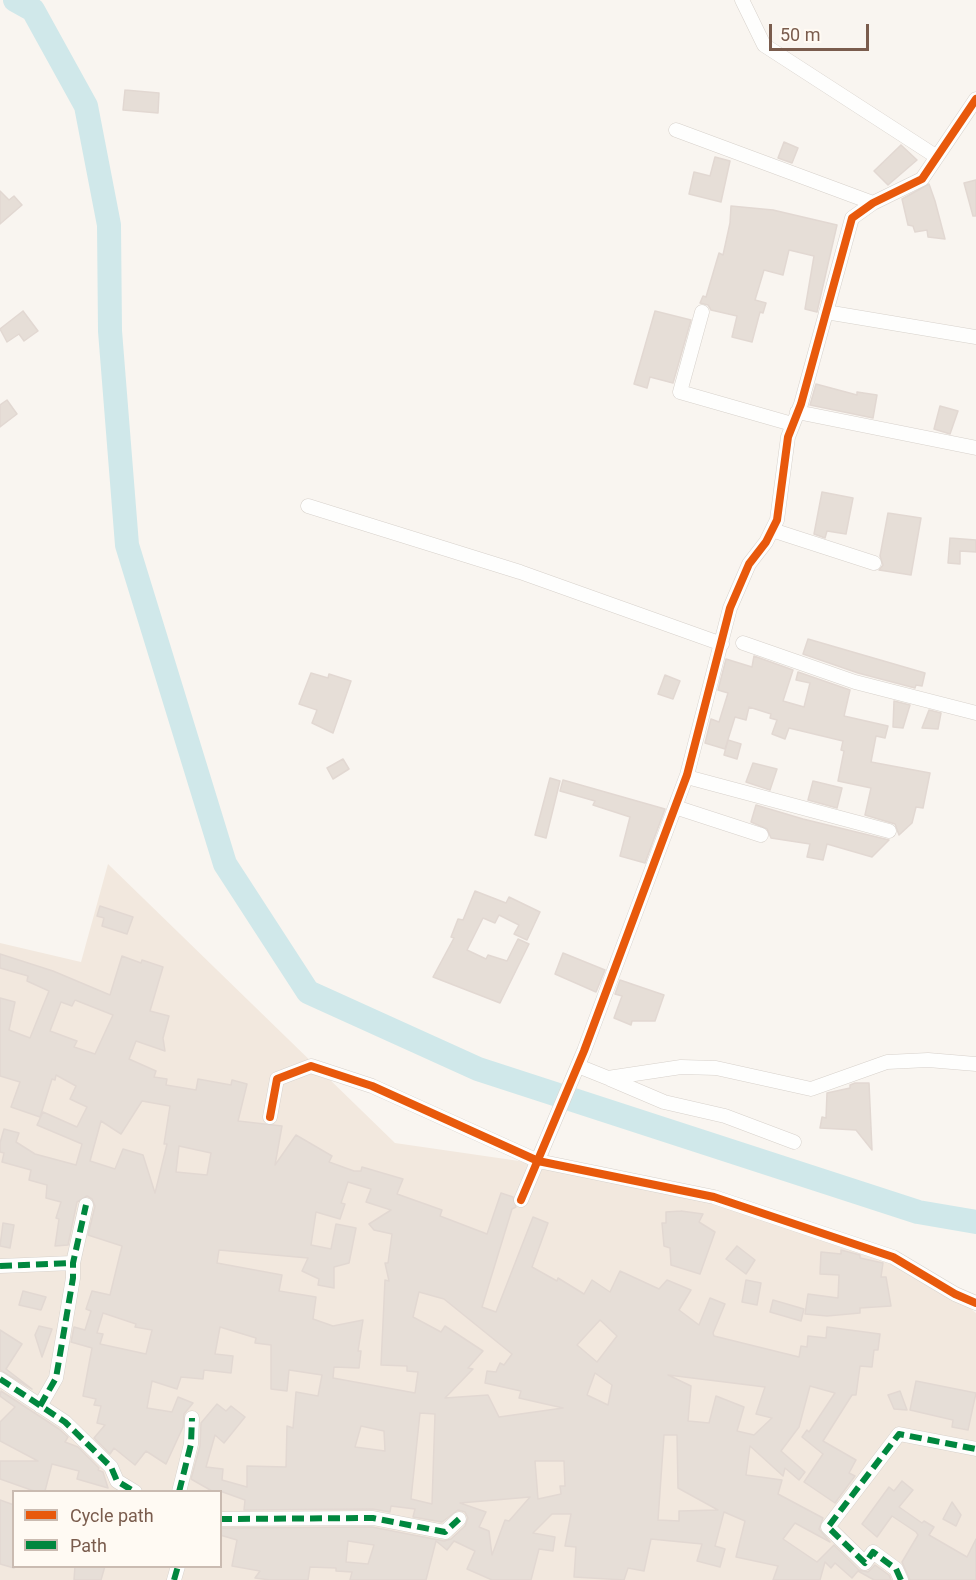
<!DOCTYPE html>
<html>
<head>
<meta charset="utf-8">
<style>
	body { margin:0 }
	#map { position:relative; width:976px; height:1580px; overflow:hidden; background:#f9f5f0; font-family:Roboto,sans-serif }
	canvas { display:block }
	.legend { position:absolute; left:12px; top:1490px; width:210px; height:78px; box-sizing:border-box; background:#fffaf3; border:2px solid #cabbb1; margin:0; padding:8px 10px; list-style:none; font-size:18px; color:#7a5c4d }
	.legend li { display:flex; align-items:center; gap:12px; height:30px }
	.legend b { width:30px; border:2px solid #cabbb1 }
	.scale { position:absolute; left:769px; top:24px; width:100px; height:27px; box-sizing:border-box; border:3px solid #7a5c4d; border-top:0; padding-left:8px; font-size:18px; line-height:21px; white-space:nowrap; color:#7a5c4d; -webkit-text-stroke:4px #fffaf3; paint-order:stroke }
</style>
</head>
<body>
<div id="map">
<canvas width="976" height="1580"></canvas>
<ul class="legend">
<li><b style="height:8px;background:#e8590c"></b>Cycle path</li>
<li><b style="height:8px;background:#00873e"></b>Path</li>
</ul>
<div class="scale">50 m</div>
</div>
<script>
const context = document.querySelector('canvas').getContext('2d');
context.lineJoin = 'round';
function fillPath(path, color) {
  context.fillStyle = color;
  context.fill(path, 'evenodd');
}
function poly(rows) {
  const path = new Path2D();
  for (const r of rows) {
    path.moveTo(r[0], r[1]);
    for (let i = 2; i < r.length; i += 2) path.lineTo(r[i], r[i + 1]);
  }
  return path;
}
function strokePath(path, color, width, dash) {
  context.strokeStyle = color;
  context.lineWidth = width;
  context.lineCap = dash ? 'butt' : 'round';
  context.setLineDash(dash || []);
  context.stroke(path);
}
fillPath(poly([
	[108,864,395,1143,692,1186,917,1267,976,1313,976,1580,0,1580,0,943,81,962],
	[14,1492,220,1492,220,1566,14,1566]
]), '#f2e8de');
strokePath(poly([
	[15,0,33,10,86,106,109,225,110,331,127,545,225,864,308,992,478,1069,918,1212,976,1222]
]), '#d0e8ea', 24);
const building = poly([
	[125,90,159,93,158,113,123,110,125,90],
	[784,142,798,148,792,163,778,158,784,142],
	[901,145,917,160,888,185,874,171,901,145],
	[715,157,730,161,721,202,689,194,694,172,710,176,715,157],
	[976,180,976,216,973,216,964,183,976,180],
	[929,184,935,201,945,239,928,237,927,230,915,232,913,226,908,225,902,199,929,184],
	[0,191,9,200,14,196,22,205,0,224,0,191],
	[731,206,773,210,837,225,817,312,805,309,814,256,789,250,783,275,764,270,755,300,766,303,763,313,760,312,752,342,732,337,737,316,711,310,708,305,700,303,703,296,706,297,719,253,723,255,730,223,731,206],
	[23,311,38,331,24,341,19,334,7,342,0,329,23,311],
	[655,311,691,320,673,383,650,377,647,388,634,384,655,311],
	[816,384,857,395,857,392,877,395,873,418,810,405,816,384],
	[7,400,17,414,0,427,0,405,7,400],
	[940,406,958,411,950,434,934,429,940,406],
	[822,492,853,498,846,534,827,531,825,538,814,534,822,492],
	[888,513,921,518,911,575,879,570,883,565,880,556,888,513],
	[950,538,976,540,976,552,960,551,960,564,948,563,950,538],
	[808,639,925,673,922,686,916,685,915,688,858,673,803,654,808,639],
	[754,656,793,670,783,701,804,707,810,683,796,680,798,672,850,690,844,716,888,726,885,738,876,736,871,762,930,773,923,808,916,807,912,823,899,835,895,824,865,815,871,788,838,781,844,751,841,750,843,741,789,728,785,739,772,734,777,720,770,718,771,714,749,707,746,720,735,717,725,749,705,743,711,719,719,722,728,693,718,690,726,659,752,667,754,656],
	[311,673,328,678,329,674,351,681,333,733,312,723,317,710,299,704,311,673],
	[665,675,680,681,673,699,658,694,665,675],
	[894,701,910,705,903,728,893,727,894,701],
	[929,710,941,713,938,729,922,728,929,710],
	[728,740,741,744,737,759,724,755,728,740],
	[343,759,349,769,333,779,327,768,343,759],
	[753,763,777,769,770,790,746,782,753,763],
	[550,778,560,781,546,838,535,835,550,778],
	[563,780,665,809,645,863,620,856,630,817,593,805,595,801,560,791,563,780],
	[813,781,842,788,837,808,808,800,813,781],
	[756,805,803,819,889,840,872,857,827,844,823,860,807,857,810,844,771,838,767,829,751,822,756,805],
	[475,891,506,903,509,897,540,912,527,940,514,934,519,925,499,915,495,923,483,918,467,950,486,959,488,955,507,961,518,939,529,944,500,1003,433,977,454,938,451,937,458,919,463,920,475,891],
	[100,906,133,917,127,934,102,926,104,918,97,916,100,906],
	[563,953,605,970,596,992,555,974,563,953],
	[0,954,53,971,110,995,122,956,141,963,142,960,163,967,150,1011,169,1016,163,1038,165,1051,136,1041,129,1059,156,1071,154,1077,167,1079,166,1085,196,1090,198,1079,231,1085,232,1080,247,1084,238,1121,282,1126,275,1165,296,1135,332,1156,329,1162,354,1171,361,1171,362,1167,403,1179,397,1194,442,1210,440,1216,487,1234,501,1193,513,1197,516,1207,512,1209,482,1307,496,1312,533,1217,548,1223,532,1267,557,1281,558,1278,584,1294,592,1280,610,1292,620,1271,659,1289,667,1280,691,1290,679,1310,699,1325,710,1298,725,1304,713,1333,714,1336,799,1357,801,1346,807,1347,808,1336,826,1338,827,1327,880,1334,878,1350,874,1350,872,1367,860,1366,856,1395,852,1395,823,1441,856,1460,849,1473,855,1476,835,1503,804,1482,823,1454,802,1437,807,1430,809,1432,835,1393,810,1386,799,1427,781,1451,805,1472,799,1480,785,1468,783,1476,750,1446,746,1475,782,1480,778,1494,823,1518,819,1529,830,1542,795,1523,783,1539,817,1562,834,1545,859,1570,868,1572,875,1565,889,1575,891,1580,874,1580,858,1571,852,1578,835,1563,831,1568,825,1562,820,1580,773,1580,778,1566,736,1557,745,1521,724,1512,715,1546,725,1549,720,1567,697,1561,702,1544,651,1539,644,1571,628,1568,624,1580,574,1577,576,1547,565,1546,571,1514,552,1514,533,1533,555,1537,553,1551,539,1549,531,1580,492,1580,467,1569,475,1551,454,1541,447,1550,436,1541,426,1580,350,1580,352,1572,336,1571,336,1568,310,1567,308,1580,270,1580,255,1578,260,1571,232,1566,237,1540,220,1535,220,1528,372,1527,444,1541,451,1539,465,1526,468,1518,465,1512,458,1510,442,1522,413,1517,415,1509,391,1506,390,1512,373,1509,244,1510,245,1500,220,1491,212,1491,191,1479,200,1446,201,1423,217,1404,226,1411,231,1406,245,1417,224,1443,215,1435,206,1467,223,1469,222,1480,247,1487,247,1466,286,1467,287,1426,293,1428,296,1392,318,1396,322,1375,289,1370,287,1391,271,1389,271,1345,255,1343,256,1338,220,1327,215,1354,233,1356,231,1373,204,1370,203,1379,181,1377,177,1389,152,1381,147,1408,172,1412,178,1397,193,1403,184,1414,183,1427,166,1464,146,1451,135,1465,114,1448,110,1454,94,1438,105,1425,97,1423,101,1406,94,1405,96,1399,83,1396,92,1348,71,1342,74,1327,85,1330,91,1311,86,1309,92,1291,110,1295,122,1246,88,1235,95,1206,92,1199,87,1196,77,1202,68,1245,55,1246,59,1219,56,1218,61,1202,46,1198,47,1185,29,1180,31,1170,2,1162,4,1153,0,1152,0,1143,4,1129,19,1133,16,1142,35,1154,76,1165,82,1144,37,1125,43,1112,77,1127,87,1107,70,1099,76,1086,56,1075,55,1080,52,1079,40,1117,11,1107,20,1082,0,1076,0,998,15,1002,9,1030,30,1038,49,991,27,981,28,976,0,968,0,954],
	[75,1000,113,1015,95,1054,74,1047,77,1041,50,1031,61,1002,72,1006,75,1000],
	[142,1101,170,1106,164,1144,167,1144,155,1193,143,1155,123,1149,115,1169,90,1161,101,1121,121,1134,142,1101],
	[179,1146,211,1153,207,1175,176,1172,179,1146],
	[348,1182,371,1189,366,1202,391,1210,369,1224,374,1230,392,1234,388,1263,385,1263,389,1281,385,1280,381,1365,407,1366,407,1371,418,1372,415,1393,333,1378,334,1367,359,1368,361,1351,358,1351,363,1320,333,1326,313,1319,316,1297,279,1291,282,1275,217,1263,219,1250,308,1258,302,1271,319,1279,318,1285,334,1288,334,1267,349,1263,356,1228,336,1224,331,1249,311,1245,316,1212,340,1219,345,1204,341,1203,348,1182],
	[419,1292,444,1299,512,1354,504,1365,500,1363,496,1372,487,1371,485,1383,521,1391,519,1398,563,1408,499,1417,488,1395,445,1398,473,1369,468,1368,483,1351,445,1326,441,1332,413,1317,419,1292],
	[103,1313,136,1324,135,1327,152,1330,146,1354,100,1344,103,1334,97,1333,103,1313],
	[600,1320,617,1336,597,1362,577,1345,600,1320],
	[595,1373,612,1385,608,1405,587,1395,595,1373],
	[668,1375,765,1387,756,1414,772,1418,754,1435,737,1431,744,1407,716,1396,709,1423,688,1421,691,1386,668,1375],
	[420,1413,435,1414,432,1504,411,1499,420,1413],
	[361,1426,384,1431,385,1451,355,1447,361,1426],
	[664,1435,677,1435,678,1488,718,1510,679,1511,679,1521,658,1520,664,1435],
	[535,1461,564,1461,565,1486,560,1486,561,1494,538,1499,535,1461],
	[530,1497,509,1521,505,1520,492,1555,489,1531,479,1527,486,1512,460,1503,530,1497],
	[348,1541,374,1545,368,1564,346,1562,348,1541],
	[620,980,664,995,655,1021,632,1021,631,1025,614,1018,622,996,615,994,620,980],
	[855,1083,869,1083,872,1150,856,1130,820,1128,822,1117,826,1118,827,1093,850,1088,850,1085,855,1083],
	[681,1211,703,1214,699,1222,715,1232,700,1274,671,1265,670,1248,664,1246,662,1223,666,1223,666,1212,681,1211],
	[3,1223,14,1225,10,1248,0,1246,3,1223],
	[737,1246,755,1260,746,1274,726,1259,737,1246],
	[841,1250,860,1255,860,1258,883,1263,881,1277,886,1277,891,1306,860,1308,860,1313,827,1316,805,1314,808,1294,838,1298,839,1275,820,1274,821,1252,841,1254,841,1250],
	[746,1280,761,1283,757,1305,742,1302,746,1280],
	[23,1291,46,1297,41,1310,19,1305,23,1291],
	[773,1300,804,1309,801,1321,770,1312,773,1300],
	[39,1326,52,1329,42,1357,35,1335,39,1326],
	[0,1330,22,1344,6,1369,32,1389,0,1370,0,1330],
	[916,1381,976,1393,968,1430,952,1427,953,1420,910,1410,916,1381],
	[1,1391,59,1429,68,1437,65,1442,78,1447,99,1468,98,1470,103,1472,108,1488,77,1479,79,1471,52,1464,45,1491,34,1491,0,1479,0,1461,38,1461,0,1441,0,1422,15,1407,0,1396,1,1391],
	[900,1391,907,1410,894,1409,888,1395,900,1391],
	[902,1481,913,1490,899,1507,922,1523,924,1521,934,1527,929,1535,967,1557,976,1539,976,1580,910,1580,902,1562,918,1535,916,1532,892,1516,877,1537,862,1524,889,1487,894,1491,902,1481],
	[0,1500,14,1505,14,1568,0,1564,0,1500],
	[952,1502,961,1515,956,1526,943,1519,952,1502],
	[75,1566,105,1566,101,1580,74,1580,75,1566]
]);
fillPath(building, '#e6ded7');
strokePath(building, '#e2d8d2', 1.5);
const minor = poly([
	[742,0,764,45,937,157],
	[676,130,873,203],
	[702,312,680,392,792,424],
	[826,312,976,337],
	[797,412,976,448],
	[308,506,520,572,722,644],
	[772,530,874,563],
	[743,643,855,682,976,713],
	[687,777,889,831],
	[675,807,761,835],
	[578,1066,608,1078,681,1067,716,1068,811,1089,887,1062,928,1060,976,1064],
	[610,1079,664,1102,725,1116,794,1142],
	[270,1117,277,1079,311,1066,372,1086,538,1161,714,1197,893,1257,955,1294,976,1303],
	[521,1200,584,1051,687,775,730,608,749,564,766,542,777,520,788,437,801,404,852,218,873,203,922,179,976,99],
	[0,1266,73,1263],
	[0,1379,65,1422,111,1467,117,1481,135,1492],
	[40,1406,56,1378,73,1278,73,1263,86,1205],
	[179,1492,191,1444,192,1418],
	[220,1519,373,1518,445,1532,459,1519],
	[174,1580,178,1566],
	[901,1580,896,1569,873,1552,865,1563,828,1527,899,1434,976,1449]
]);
strokePath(minor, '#d7d1cb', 15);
strokePath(minor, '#fefefd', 14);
strokePath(poly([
	[0,1266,73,1263],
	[0,1379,65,1422,111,1467,117,1481,135,1492],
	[40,1406,56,1378,73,1278,73,1263,86,1205],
	[179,1492,191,1444,192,1418],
	[220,1519,373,1518,445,1532,459,1519],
	[174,1580,178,1566],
	[901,1580,896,1569,873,1552,865,1563,828,1527,899,1434,976,1449]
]), '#00873e', 6, [12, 6]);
strokePath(poly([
	[270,1117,277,1079,311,1066,372,1086,538,1161,714,1197,893,1257,955,1294,976,1303],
	[521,1200,584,1051,687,775,730,608,749,564,766,542,777,520,788,437,801,404,852,218,873,203,922,179,976,99]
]), '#e8590c', 8);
</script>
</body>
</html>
